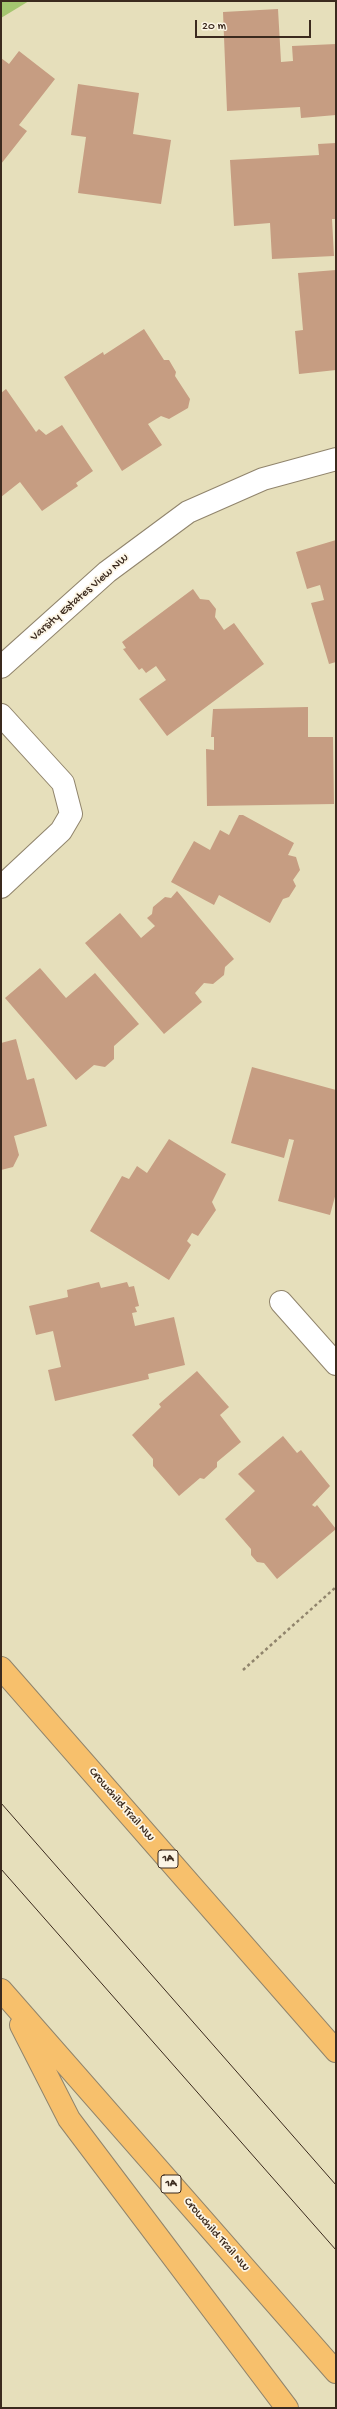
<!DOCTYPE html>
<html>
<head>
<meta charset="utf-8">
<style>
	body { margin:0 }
	#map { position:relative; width:337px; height:2409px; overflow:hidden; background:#e6dfbb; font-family:"Gochi Hand",sans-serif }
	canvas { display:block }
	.frame { position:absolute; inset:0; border:2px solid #3b2a1e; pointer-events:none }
	.scale { position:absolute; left:195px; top:20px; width:116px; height:18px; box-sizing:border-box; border:2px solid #3b2a1e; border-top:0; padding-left:5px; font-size:12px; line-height:14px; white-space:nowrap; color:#3b2a1e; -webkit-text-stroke:3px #fcf5e5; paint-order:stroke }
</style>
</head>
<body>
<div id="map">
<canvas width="337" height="2409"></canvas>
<div class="frame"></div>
<div class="scale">20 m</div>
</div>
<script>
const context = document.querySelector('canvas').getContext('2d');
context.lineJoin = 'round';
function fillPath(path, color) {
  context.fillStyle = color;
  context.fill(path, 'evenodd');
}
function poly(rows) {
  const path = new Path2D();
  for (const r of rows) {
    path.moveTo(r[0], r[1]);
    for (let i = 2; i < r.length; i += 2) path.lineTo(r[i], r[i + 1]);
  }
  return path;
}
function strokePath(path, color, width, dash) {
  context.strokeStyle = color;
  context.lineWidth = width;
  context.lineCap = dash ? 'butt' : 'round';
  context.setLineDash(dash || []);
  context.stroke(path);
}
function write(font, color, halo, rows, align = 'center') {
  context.font = font + ' "Gochi Hand",sans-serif';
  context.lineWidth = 3.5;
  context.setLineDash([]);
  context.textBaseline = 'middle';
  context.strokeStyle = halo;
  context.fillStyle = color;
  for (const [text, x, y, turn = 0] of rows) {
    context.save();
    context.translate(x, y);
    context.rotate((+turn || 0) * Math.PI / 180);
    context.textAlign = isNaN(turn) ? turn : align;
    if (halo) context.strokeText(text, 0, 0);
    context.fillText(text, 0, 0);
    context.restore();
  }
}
fillPath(poly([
	[1,1,29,1,1,18]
]), '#a4c66f');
fillPath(poly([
	[278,9,281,62,293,61,292,46,336,44,336,115,301,118,300,107,227,111,223,12],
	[19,51,55,79,19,125,27,131,1,164,1,58,9,64],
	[78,84,139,93,133,134,171,140,161,204,78,193,86,137,71,135],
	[336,143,336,219,332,219,334,256,272,259,270,223,234,226,230,160,319,155,318,144],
	[336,270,336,370,299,374,295,331,303,330,298,273],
	[144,329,164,360,169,360,176,372,175,376,190,399,188,408,169,419,161,416,148,424,162,445,122,471,64,377,103,352,104,355],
	[6,389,36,432,39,429,46,435,62,425,93,471,76,483,78,486,42,511,20,482,1,497,1,393],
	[336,540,336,662,329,664,311,603,324,600,320,585,307,589,296,552],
	[193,589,200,599,209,600,216,609,215,617,224,630,234,623,264,664,167,736,139,699,166,680,156,666,146,673,142,668,139,670,123,649,126,648,122,642],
	[308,707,308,737,333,737,334,804,207,806,206,749,214,750,214,737,211,737,213,709],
	[239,815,243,815,294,843,288,855,296,857,300,870,293,880,296,886,289,897,283,899,270,923,219,895,214,905,171,882,194,841,210,850,220,830,229,835],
	[177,891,234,959,225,967,224,975,213,984,204,983,195,993,202,1002,164,1034,85,943,120,913,141,938,155,926,147,918,152,914,153,907,165,897,171,898],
	[40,968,66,998,95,973,139,1024,114,1046,114,1059,105,1067,94,1065,76,1080,5,998],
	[16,1039,27,1080,34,1078,47,1126,14,1136,19,1155,13,1167,1,1170,1,1043],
	[252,1067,336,1090,336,1193,330,1215,278,1201,294,1140,289,1139,284,1158,231,1143],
	[169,1139,226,1174,212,1202,216,1210,198,1236,192,1233,187,1241,191,1245,169,1280,90,1231,122,1176,129,1179,137,1166,147,1173],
	[99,1282,101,1288,127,1282,129,1287,134,1286,139,1306,135,1307,137,1312,132,1313,135,1326,174,1317,185,1365,148,1374,149,1379,55,1401,48,1370,61,1367,53,1331,36,1335,29,1306,68,1297,67,1290],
	[197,1371,229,1407,220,1415,241,1442,217,1462,217,1467,204,1479,200,1478,179,1496,153,1466,153,1459,132,1435,161,1407,159,1404],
	[283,1436,297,1453,301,1450,330,1486,312,1505,315,1507,317,1505,336,1529,277,1579,264,1563,257,1562,251,1555,251,1549,225,1519,255,1491,238,1474]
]), '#c69d82');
const street = poly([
	[1,667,107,572,188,512,263,479,336,459],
	[1,715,63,783,71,814,61,831,1,887],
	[281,1302,336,1364]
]);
const highway = poly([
	[1,1668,336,2051],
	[1,1990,336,2372],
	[21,2025,69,2119,287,2408]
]);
strokePath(street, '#90846c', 24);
strokePath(highway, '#90846c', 24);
strokePath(poly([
	[243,1670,336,1587]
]), '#90846c', 2.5, [3, 3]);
strokePath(street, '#fff', 22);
strokePath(highway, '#f7c06c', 22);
strokePath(poly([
	[1,1803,336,2185],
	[1,1869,336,2250]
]), '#3b2a1e', 1);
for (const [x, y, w] of [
	[168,1859,20],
	[171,2184,20]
]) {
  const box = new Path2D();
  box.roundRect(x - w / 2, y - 9, w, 18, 3);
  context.fillStyle = '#fcf5e5';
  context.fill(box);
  strokePath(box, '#3b2a1e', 1);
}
write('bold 11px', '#3b2a1e', null, [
	["1A",168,1859],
	["1A",171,2184]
]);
write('12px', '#3b2a1e', '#fcf5e5', [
	["Varsity Estates View NW",80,598,-41],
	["Crowchild Trail NW",121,1805,49],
	["Crowchild Trail NW",216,2235,49]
]);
</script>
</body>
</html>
